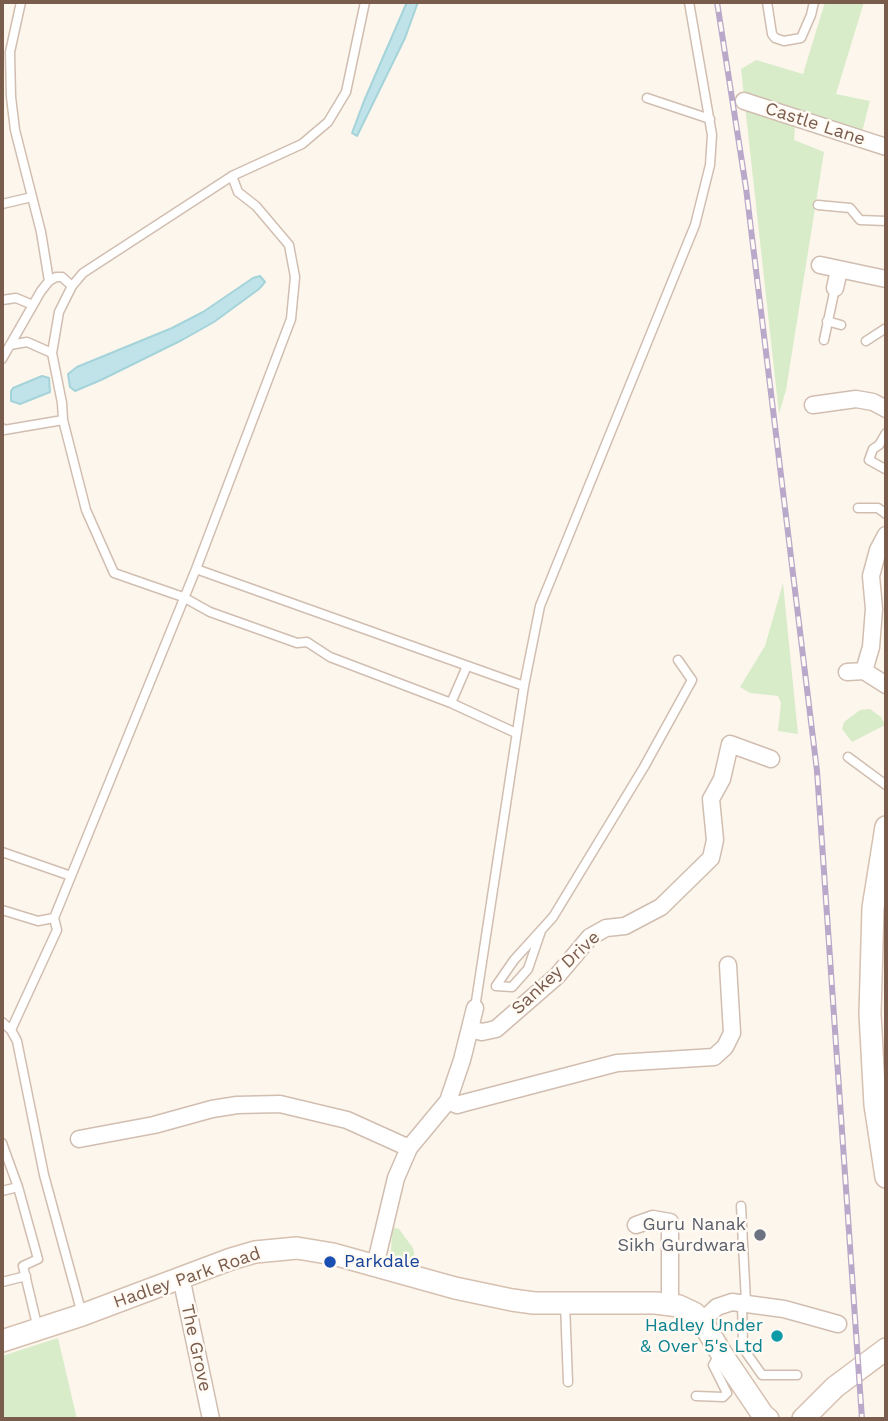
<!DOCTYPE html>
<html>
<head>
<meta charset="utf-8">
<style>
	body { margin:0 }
	#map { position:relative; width:888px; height:1421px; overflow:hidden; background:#fdf6ec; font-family:"Work Sans",sans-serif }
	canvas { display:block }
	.frame { position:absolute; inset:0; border:4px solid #7a5c4d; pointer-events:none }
</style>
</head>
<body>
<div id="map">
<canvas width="888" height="1421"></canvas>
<div class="frame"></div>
</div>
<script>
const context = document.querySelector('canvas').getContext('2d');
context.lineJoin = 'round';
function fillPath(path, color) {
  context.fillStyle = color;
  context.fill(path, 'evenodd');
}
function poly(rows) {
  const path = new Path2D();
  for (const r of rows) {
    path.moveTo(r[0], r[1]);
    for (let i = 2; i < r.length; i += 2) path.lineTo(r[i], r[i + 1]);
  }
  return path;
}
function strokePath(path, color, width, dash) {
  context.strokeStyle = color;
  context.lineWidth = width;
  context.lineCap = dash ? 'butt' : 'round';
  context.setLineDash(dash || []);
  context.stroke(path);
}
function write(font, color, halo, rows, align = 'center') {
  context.font = font + ' "Work Sans",sans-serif';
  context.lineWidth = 5;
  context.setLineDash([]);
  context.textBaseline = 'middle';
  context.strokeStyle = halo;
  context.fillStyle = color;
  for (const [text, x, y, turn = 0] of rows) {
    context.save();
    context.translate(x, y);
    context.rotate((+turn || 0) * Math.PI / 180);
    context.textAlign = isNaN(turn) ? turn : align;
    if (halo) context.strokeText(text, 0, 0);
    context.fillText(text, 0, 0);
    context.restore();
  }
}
fillPath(poly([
	[825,2,864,2,836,94,870,101,862,132,796,113,794,140,824,152,786,390,779,414,741,69,756,60,803,74],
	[783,583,791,664,798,734,778,731,781,703,778,696,750,693,740,687,765,646],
	[870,709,881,717,885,725,852,742,842,729,844,722,860,710],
	[392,1227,399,1229,413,1248,417,1266,415,1268,398,1260,391,1252],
	[58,1338,77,1419,2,1419,2,1356]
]), '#d8ecc9');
const water = poly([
	[407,2,418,2,405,38,357,136,352,133,364,101,407,2],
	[260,276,265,282,259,289,214,322,182,340,101,380,75,391,70,387,68,374,77,367,172,328,203,312,253,278,260,276],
	[42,376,49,378,50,392,20,404,11,401,11,391,13,388,42,376]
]);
fillPath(water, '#bfe3e8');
strokePath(water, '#a5d3da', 2);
const lane = poly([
	[21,2,10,52,11,97,15,130,41,232,49,281],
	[767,2,772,34,775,38,784,41,801,38,811,15,814,2],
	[647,98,710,119],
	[2,204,32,197],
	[818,205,850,208,860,220,886,221],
	[2,300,16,298,33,305],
	[827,321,841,325],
	[824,340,835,288],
	[866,341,886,328],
	[10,345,27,342,52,353],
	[2,359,41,291,49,281,56,277,62,277,72,286],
	[63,420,86,510,114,573,183,597,210,612,297,643,307,642,330,657,451,703,467,666],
	[2,428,4,430,63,420,62,403,52,353,59,312,72,286,83,273,232,176,302,144,328,122,346,92,365,2],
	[885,469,869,460,873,449,879,445,886,433],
	[858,508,878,508,886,514],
	[196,569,524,686],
	[451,703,516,733],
	[848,757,886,785],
	[2,852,71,876],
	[2,910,38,921,54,918,196,569,291,319,295,277,289,245,256,206,238,192,232,176],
	[541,931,528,969,512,987,496,986,514,960,553,917,644,767,692,680,678,660],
	[475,1008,524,686,540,606,695,225,710,165,712,135,689,2],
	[2,1022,11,1030,17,1041,44,1175,82,1314],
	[11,1030,57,930,54,918],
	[2,1143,18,1187,38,1259,23,1266,38,1329],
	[2,1191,18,1187],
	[741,1206,746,1302],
	[2,1282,26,1276],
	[742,1302,743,1348,762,1375,797,1375],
	[565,1304,568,1382],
	[696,1396,723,1397,727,1393,713,1365,719,1355]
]);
const street = poly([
	[744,101,886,147],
	[820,265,886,279],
	[835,288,839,270],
	[813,405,856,399,873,402,886,409],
	[864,671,871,647,874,609,871,576,878,550,886,535],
	[847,672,864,671,886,685],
	[470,1029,482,1032,496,1029,557,976,590,937,606,928,625,926,661,907,711,858,715,840,711,799,722,779,730,744,771,759],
	[448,1101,457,1105,464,1103,617,1063,714,1057,725,1047,732,1033,728,965],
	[79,1139,154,1125,212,1109,237,1105,280,1104,347,1120,409,1148],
	[636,1225,653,1219,670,1222,670,1303],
	[375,1266,396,1178,409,1148,448,1101,462,1060,475,1008],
	[181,1277,211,1419],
	[702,1321,717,1307,732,1302,784,1309,838,1324]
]);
const secondary = poly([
	[886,827,873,908,870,1014,875,1105,886,1177],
	[2,1341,82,1315,231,1259,255,1252,297,1248,333,1254,455,1288,512,1300,534,1303,656,1303,679,1306,694,1313,702,1321,721,1353,763,1415,768,1419],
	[803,1419,835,1387,886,1349]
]);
strokePath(lane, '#d1beb0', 11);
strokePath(street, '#d1beb0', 19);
strokePath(secondary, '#d6c0b0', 24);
strokePath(lane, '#fff', 8);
strokePath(street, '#fff', 16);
strokePath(secondary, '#fff', 21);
const rail = poly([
	[717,2,746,188,817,771,862,1419]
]);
strokePath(rail, '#b9a8c9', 6);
strokePath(rail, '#fffaf3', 3.5, [10]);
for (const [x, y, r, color] of [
	[760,1235,7,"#6b7280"],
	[330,1262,7,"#1a4fb4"],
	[777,1336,7,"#0f9aa8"]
]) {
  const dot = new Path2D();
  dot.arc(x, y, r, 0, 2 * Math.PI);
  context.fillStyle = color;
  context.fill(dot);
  strokePath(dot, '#fffaf3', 2.5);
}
write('18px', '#7a5c4d', '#fffaf3', [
	["Castle Lane",815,124,18],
	["Sankey Drive",556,973,-43],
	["Hadley Park Road",187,1278,-19],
	["The Grove",196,1348,78]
]);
write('18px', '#5b616d', '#fffaf3', [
	["Guru Nanak",746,1225],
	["Sikh Gurdwara",746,1246]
], 'right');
write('18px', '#164399', '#fffaf3', [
	["Parkdale",344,1262]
], 'left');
write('18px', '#0d838f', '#fffaf3', [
	["Hadley Under",763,1326],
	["& Over 5's Ltd",763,1347]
], 'right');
</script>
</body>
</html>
